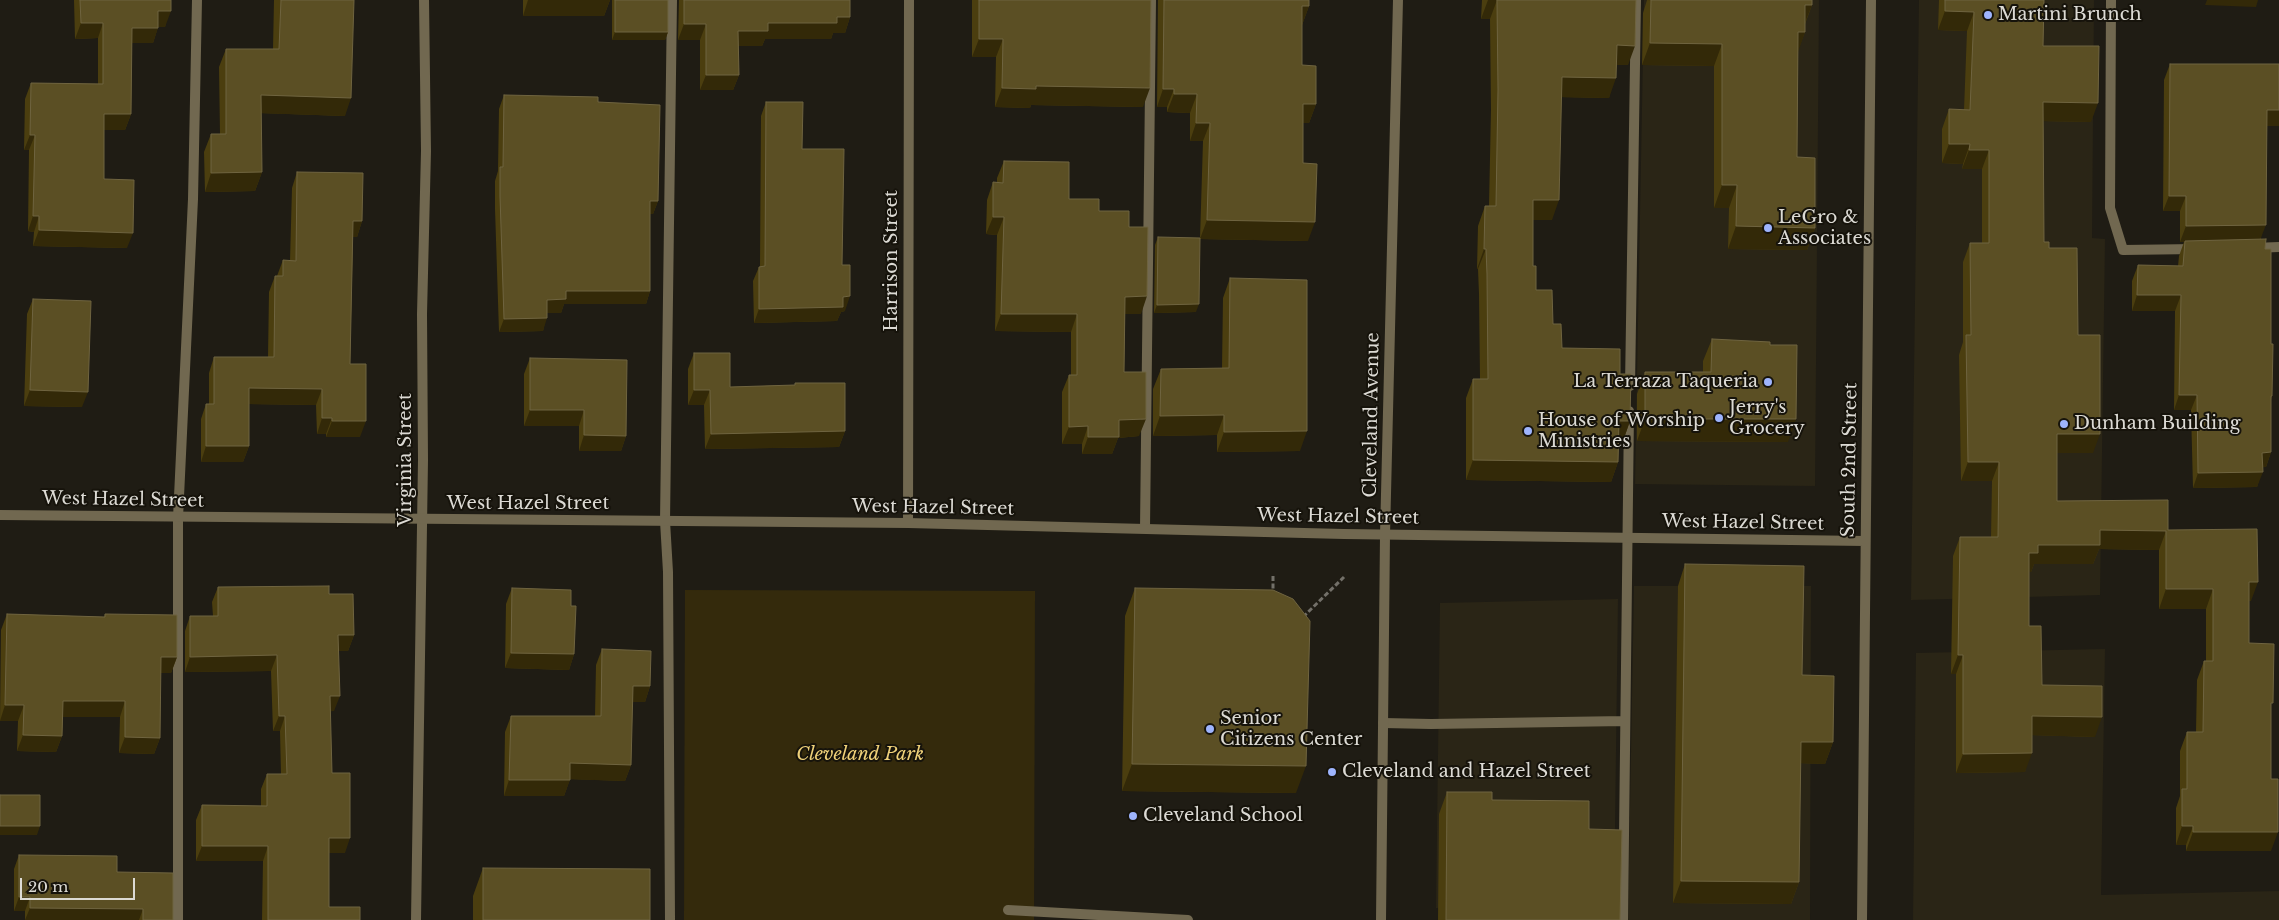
<!DOCTYPE html>
<html>
<head>
<meta charset="utf-8">
<style>
	body { margin:0 }
	#map { position:relative; width:2279px; height:920px; overflow:hidden; background:#1f1c14; font-family:"Libre Baskerville",serif }
	canvas { display:block }
	.scale { position:absolute; left:20px; top:878px; width:115px; height:22px; box-sizing:border-box; border:2px solid #dcdad4; border-top:0; padding-left:6px; font-size:15px; line-height:18px; white-space:nowrap; color:#dcdad4; -webkit-text-stroke:4px #16130b; paint-order:stroke }
</style>
</head>
<body>
<div id="map">
<canvas width="2279" height="920"></canvas>
<div class="scale">20 m</div>
</div>
<script>
const context = document.querySelector('canvas').getContext('2d');
context.lineJoin = 'round';
function fillPath(path, color) {
  context.fillStyle = color;
  context.fill(path, 'evenodd');
}
function poly(rows) {
  const path = new Path2D();
  for (const r of rows) {
    path.moveTo(r[0], r[1]);
    for (let i = 2; i < r.length; i += 2) path.lineTo(r[i], r[i + 1]);
  }
  return path;
}
function strokePath(path, color, width, dash) {
  context.strokeStyle = color;
  context.lineWidth = width;
  context.lineCap = dash ? 'butt' : 'round';
  context.setLineDash(dash || []);
  context.stroke(path);
}
function write(font, color, halo, rows, align = 'center') {
  context.font = font + ' "Libre Baskerville",serif';
  context.lineWidth = 4;
  context.setLineDash([]);
  context.textBaseline = 'middle';
  context.strokeStyle = halo;
  context.fillStyle = color;
  for (const [text, x, y, turn = 0] of rows) {
    context.save();
    context.translate(x, y);
    context.rotate((+turn || 0) * Math.PI / 180);
    context.textAlign = isNaN(turn) ? turn : align;
    if (halo) context.strokeText(text, 0, 0);
    context.fillText(text, 0, 0);
    context.restore();
  }
}
fillPath(poly([
	[1644,0,1819,0,1815,486,1635,484],
	[1919,0,2094,0,2092,238,2105,239,2100,595,1911,600],
	[1634,586,1811,586,1810,920,1628,920],
	[1618,599,1614,903,1436,908,1440,603],
	[2105,649,2101,895,2279,891,2279,920,1913,920,1916,653]
]), '#2a2516');
fillPath(poly([
	[685,590,1035,591,1034,920,684,920]
]), '#342a0c');
strokePath(poly([
	[1273,576,1273,593],
	[1303,617,1344,577]
]), '#737069', 3, [5, 2.5]);
strokePath(poly([
	[2111,0,2110,208,2123,250,2196,249],
	[2253,248,2279,247],
	[1630,386,1636,0],
	[1145,528,1151,0],
	[1383,723,1431,724,1625,721],
	[1008,910,1188,920],
	[178,920,178,518,193,199,197,0],
	[670,920,668,572,665,521,672,0],
	[1623,920,1629,411]
]), '#716850', 10);
strokePath(poly([
	[908,523,909,0],
	[416,920,423,460,422,314,426,151,424,0],
	[1381,920,1385,535,1398,0]
]), '#716850', 10);
strokePath(poly([
	[0,515,908,523,1344,534,1865,541],
	[1862,920,1871,0]
]), '#716850', 10);
fillPath(poly([
	[74,0,171,0,165,27,158,27,153,43,132,43,131,114,125,130,104,130,104,179,127,248,33,246,34,232,28,231,29,150,24,150,25,99,31,83,98,84,98,38,75,39],
	[274,0,354,0,345,116,261,113,262,172,255,191,205,192,204,152,211,134,220,134,219,67,226,49,273,49],
	[523,0,610,0,604,16,523,16],
	[612,0,668,0,668,32,665,40,612,40],
	[679,0,850,0,850,17,845,33,833,33,831,39,765,39,762,46,738,46,739,75,733,90,700,90,700,40,678,40],
	[972,0,1151,0,1143,107,1031,105,1030,108,995,107,996,57,972,57],
	[1158,0,1309,0,1309,6,1302,25,1302,65,1316,104,1309,123,1303,123,1303,163,1308,241,1200,239,1203,141,1190,141,1190,113,1167,112,1167,107,1157,107],
	[1482,0,1636,0,1628,65,1617,65,1609,98,1561,97,1552,220,1533,220,1533,266,1536,290,1553,324,1562,348,1620,374,1630,421,1623,441,1619,441,1618,462,1611,482,1466,480,1466,398,1473,379,1480,379,1479,294,1478,269,1477,269,1478,226,1485,206,1489,206,1491,110,1490,19,1481,19],
	[1647,0,1812,5,1805,24,1805,32,1798,50,1797,157,1815,228,1807,250,1728,249,1729,208,1714,208,1714,66,1642,65,1643,13],
	[1939,0,2044,0,2043,46,2091,122,2043,121,2044,242,2049,248,2078,335,2093,453,2057,453,2057,501,2168,530,2251,601,2249,601,2249,643,2271,710,2271,851,2186,851,2186,845,2176,845,2176,808,2180,796,2180,751,2187,732,2196,732,2197,680,2204,661,2206,661,2206,609,2159,609,2159,550,2099,549,2093,564,2034,564,2031,572,2029,572,2029,626,2042,685,2095,737,2032,735,2025,772,1956,773,1956,674,1951,674,1953,556,1960,537,1991,537,1992,481,1961,481,1959,355,1963,342,1963,262,1970,243,1982,243,1982,169,1962,169,1963,164,1942,163,1942,129,1949,109,1964,110,1967,31,1938,30],
	[2170,64,2279,126,2267,126,2261,239,2265,249,2271,344,2272,396,2271,400,2271,452,2266,467,2263,467,2257,487,2193,488,2191,410,2174,410,2175,311,2132,311,2132,281,2138,265,2178,266,2179,256,2184,242,2180,242,2180,211,2163,211,2164,80],
	[504,95,598,102,658,201,653,214,650,214,650,291,646,304,564,304,561,313,547,313,543,331,499,332,495,209,495,181,498,171,499,109],
	[766,102,802,149,842,265,845,311,841,312,837,321,754,323,753,281,759,267,760,267,761,116],
	[1004,161,1069,199,1099,211,1129,227,1141,314,1125,314,1124,372,1139,436,1118,438,1112,454,1082,454,1082,444,1062,444,1062,392,1069,375,1071,375,1071,332,995,331,997,235,986,234,987,200,993,182,997,183,997,178],
	[297,172,362,221,357,237,353,237,350,364,360,437,326,437,326,434,317,434,316,405,249,404,249,446,243,462,201,462,201,419,206,404,209,404,209,373,214,357,268,357,269,292,275,276,277,276,283,260,290,261,292,188],
	[1158,237,1196,312,1154,313,1155,245],
	[1230,278,1300,451,1217,452,1217,435,1153,436,1153,389,1161,369,1222,368,1223,298],
	[33,299,82,407,24,406,27,314],
	[1712,339,1770,345,1788,442,1637,441,1637,394,1645,372,1703,372,1703,361],
	[694,353,730,387,795,385,795,383,845,431,839,447,705,449,704,405,688,405,688,369],
	[530,358,626,436,621,451,579,451,579,426,524,426,524,374],
	[1685,564,1802,675,1833,742,1825,764,1800,763,1799,882,1791,904,1673,903,1678,586],
	[218,587,329,594,354,635,348,651,339,651,334,711,330,711,332,773,345,853,329,853,329,907,360,920,262,920,263,861,196,861,196,820,202,805,261,806,261,789,267,774,281,774,280,731,273,731,271,671,185,672,185,631,190,616,213,616,212,602],
	[512,588,574,654,569,670,505,668,506,604],
	[1135,588,1296,793,1122,791,1125,616],
	[7,614,104,617,105,614,177,657,171,673,160,673,160,738,154,754,119,753,120,717,63,717,62,736,56,752,17,751,18,721,0,721,1,630],
	[602,649,650,686,645,702,632,702,631,765,625,781,570,779,564,796,504,796,505,732,511,716,595,716,596,665],
	[1447,792,1492,800,1589,829,1620,920,1438,920,1439,814],
	[19,855,117,872,173,920,25,920,25,911,14,911,14,869],
	[483,868,650,920,473,920,473,896]
]), '#4b3e0f');
fillPath(poly([
	[528,0,610,0,604,16,523,16],
	[1488,0,1497,0,1490,19,1481,19],
	[2207,0,2258,0,2256,7,2205,5],
	[1805,5,1812,5,1803,28],
	[1302,6,1309,6,1302,25,1295,25],
	[158,11,171,11,165,27,153,27],
	[1945,11,1974,12,1967,31,1938,30],
	[837,17,850,17,845,33,833,33,831,39,765,39,762,46,732,46,738,31,768,23],
	[81,23,103,23,98,38,75,39],
	[684,24,706,24,700,40,678,40],
	[132,28,158,28,153,43,126,43],
	[615,32,668,32,665,40,612,40],
	[1798,32,1805,32,1797,55],
	[979,39,1003,39,996,57,972,57],
	[1650,43,1722,44,1714,66,1642,65],
	[1617,45,1635,46,1628,65,1610,65],
	[706,75,739,75,733,90,700,90],
	[1562,77,1616,78,1609,98,1554,97],
	[1036,86,1150,88,1143,107,1031,105,1030,108,995,107,1002,88],
	[1163,89,1174,89,1167,107,1157,107],
	[1174,94,1197,94,1190,113,1167,112],
	[261,95,351,98,345,116,255,113],
	[2043,102,2098,103,2091,122,2036,121],
	[1303,104,1316,104,1309,123,1296,123],
	[2267,110,2279,110,2279,126,2261,126],
	[104,114,131,114,125,130,99,130],
	[1196,123,1210,123,1203,141,1190,141],
	[30,135,35,135,29,150,24,150],
	[1949,144,1970,144,1963,164,1942,163],
	[1969,150,1989,150,1982,169,1962,169],
	[262,172,255,191,205,192,211,173],
	[1722,185,1737,185,1729,208,1714,208],
	[2169,196,2186,196,2180,211,2163,211],
	[1533,200,1559,200,1552,220,1526,220],
	[650,201,658,201,653,214,646,214],
	[33,216,39,216,34,232,28,231],
	[993,217,1004,217,997,235,986,234],
	[1207,220,1315,222,1308,241,1200,239],
	[353,221,362,221,357,237,347,237],
	[2266,225,2260,240,2180,242,2186,226],
	[1736,226,1815,228,1807,250,1728,249],
	[39,230,133,233,127,248,33,246],
	[1484,249,1486,249,1478,269,1477,269],
	[566,291,650,291,646,304,564,304,561,313,542,313,547,300],
	[2137,295,2181,295,2175,311,2132,311],
	[850,296,845,311,841,312,837,321,754,323,759,309],
	[1147,296,1141,314,1119,314,1125,297],
	[1199,304,1196,312,1154,313,1157,305],
	[1001,314,1077,314,1071,332,995,331],
	[547,318,543,331,499,332,504,319],
	[249,388,322,389,316,405,243,404],
	[30,390,88,392,82,407,24,406],
	[694,390,710,390,704,405,688,405],
	[2179,395,2197,395,2191,410,2174,410],
	[530,410,584,410,579,426,524,426],
	[1224,415,1217,435,1153,436,1160,416],
	[322,418,332,418,326,434,317,434],
	[1146,419,1139,436,1118,438,1112,454,1082,454,1088,437,1119,420],
	[1645,419,1796,419,1788,442,1637,441],
	[332,421,366,421,360,437,326,437],
	[1619,421,1630,421,1623,441,1612,441],
	[1088,426,1082,444,1062,444,1069,427],
	[845,431,839,447,705,449,711,434],
	[1307,431,1300,451,1217,452,1224,432],
	[2057,434,2100,434,2093,453,2050,453],
	[584,435,626,436,621,451,579,451],
	[206,446,249,446,243,462,201,462],
	[2271,452,2266,467,2257,468,2262,453],
	[1473,460,1618,462,1611,482,1466,480],
	[1968,462,1999,462,1992,481,1961,481],
	[2263,472,2257,487,2193,488,2198,473],
	[2100,530,2166,531,2159,550,2099,549,2093,564,2034,564,2031,572,2023,572,2029,553,2038,545],
	[2249,582,2258,582,2251,601,2242,601],
	[2166,589,2213,589,2206,609,2159,609],
	[338,635,354,635,348,651,333,651],
	[511,653,574,654,569,670,505,668],
	[277,655,271,671,185,672,190,657],
	[1958,655,1963,655,1956,674,1951,674],
	[161,657,177,657,171,673,155,673],
	[633,686,650,686,645,702,627,702],
	[330,696,340,696,334,711,324,712],
	[63,701,125,701,120,717,57,717],
	[5,705,24,705,18,721,0,721],
	[279,716,285,716,280,731,273,731],
	[2032,716,2102,717,2095,737,2025,735],
	[23,735,62,736,56,752,17,751],
	[125,737,160,738,154,754,119,753],
	[1801,742,1833,742,1825,764,1793,763],
	[2032,753,2025,772,1956,773,1963,754],
	[570,763,631,765,625,781,564,779],
	[1132,764,1306,766,1296,793,1122,791],
	[509,780,570,780,564,796,504,796],
	[0,826,40,826,37,835,0,835],
	[2182,826,2193,826,2186,845,2176,845],
	[2193,832,2278,832,2271,851,2186,851],
	[329,838,350,838,345,853,323,853],
	[202,846,268,846,263,861,196,861],
	[1681,881,1799,882,1791,904,1673,903],
	[19,897,30,897,25,911,14,911],
	[30,908,143,909,139,920,25,920]
]), '#332908');
const building = poly([
	[80,0,171,0,171,11,158,11,158,28,132,28,131,114,104,114,104,179,134,180,133,233,39,230,39,216,33,216,35,135,30,135,31,83,103,84,103,23,81,23,80,0],
	[281,0,354,0,351,98,261,95,262,172,211,173,211,134,226,134,226,49,279,49,281,0],
	[615,0,668,0,668,32,615,32,615,0],
	[684,0,850,0,850,17,837,17,837,23,768,23,768,31,738,31,739,75,706,75,706,24,684,24,684,0],
	[979,0,1151,0,1150,88,1036,86,1036,89,1002,88,1003,39,979,39,979,0],
	[1164,0,1309,0,1309,6,1302,6,1302,65,1316,66,1316,104,1303,104,1303,163,1317,164,1315,222,1207,220,1210,123,1196,123,1197,94,1174,94,1174,89,1163,89,1164,0],
	[1497,0,1636,0,1635,46,1617,45,1616,78,1562,77,1559,200,1533,200,1533,266,1536,266,1536,290,1552,290,1553,324,1561,324,1562,348,1620,349,1620,374,1631,374,1630,421,1619,421,1618,462,1473,460,1473,379,1488,379,1487,274,1486,249,1484,249,1485,206,1496,206,1498,90,1497,0],
	[1651,0,1812,0,1812,5,1805,5,1805,32,1798,32,1797,157,1815,158,1815,228,1736,226,1737,185,1722,185,1722,44,1650,43,1651,0],
	[1945,0,2044,0,2043,46,2099,46,2098,103,2043,102,2044,242,2049,242,2049,248,2077,248,2078,335,2100,335,2100,434,2057,434,2057,501,2168,500,2168,530,2257,529,2258,582,2249,582,2249,643,2274,644,2273,703,2271,703,2271,779,2278,779,2278,832,2193,832,2193,826,2182,826,2182,789,2187,789,2187,732,2203,732,2204,661,2213,661,2213,589,2166,589,2166,531,2100,530,2100,545,2038,545,2038,553,2029,553,2029,626,2041,626,2042,685,2102,686,2102,717,2032,716,2032,753,1963,754,1963,655,1958,655,1960,537,1998,537,1999,462,1968,462,1966,335,1971,335,1970,243,1989,243,1989,150,1969,150,1970,144,1949,144,1949,109,1970,110,1974,12,1945,11,1945,0],
	[2170,64,2279,64,2279,110,2267,110,2266,225,2186,226,2186,196,2169,196,2170,64],
	[504,95,598,97,598,102,660,105,658,201,650,201,650,291,566,291,566,299,547,300,547,318,504,319,500,196,500,167,503,167,504,95],
	[766,102,803,102,802,149,844,149,842,265,850,265,850,296,843,297,843,307,759,309,759,267,765,266,766,102],
	[1004,161,1069,162,1069,199,1099,199,1099,211,1129,211,1129,227,1148,227,1147,296,1125,297,1124,372,1146,372,1146,419,1119,420,1119,437,1088,437,1088,426,1069,427,1069,375,1077,375,1077,314,1001,314,1004,217,993,217,993,182,1003,183,1004,161],
	[297,172,363,173,362,221,353,221,350,364,366,364,366,421,332,421,332,418,322,418,322,389,249,388,249,446,206,446,206,404,214,404,214,357,274,357,275,276,283,276,283,260,296,261,297,172],
	[1158,237,1200,238,1199,304,1157,305,1158,237],
	[2266,239,2265,249,2271,249,2271,344,2273,344,2272,396,2271,396,2271,452,2262,453,2263,472,2198,473,2197,395,2179,395,2181,295,2137,295,2138,265,2183,266,2185,241,2266,239],
	[1230,278,1307,280,1307,431,1224,432,1224,415,1160,416,1161,369,1229,368,1230,278],
	[33,299,91,301,88,392,30,390,33,299],
	[1712,339,1770,342,1770,345,1797,345,1796,419,1645,419,1645,372,1711,372,1712,339],
	[694,353,730,353,730,387,795,385,795,383,845,383,845,431,711,434,710,390,694,390,694,353],
	[530,358,627,360,626,436,584,435,584,410,530,410,530,358],
	[1685,564,1804,566,1802,675,1834,676,1833,742,1801,742,1799,882,1681,881,1685,564],
	[329,586,329,594,353,594,354,635,338,635,340,696,330,696,332,773,350,773,350,838,329,838,329,907,360,907,360,920,268,920,268,846,202,846,202,805,267,806,267,774,287,774,285,716,279,716,277,655,190,657,190,616,218,616,218,587,329,586],
	[512,588,571,590,571,606,576,606,574,654,511,653,512,588],
	[1135,588,1273,590,1293,599,1310,621,1306,766,1132,764,1135,588],
	[7,614,105,617,105,614,177,615,177,657,161,657,160,738,125,737,125,701,63,701,62,736,23,735,24,705,5,705,7,614],
	[602,649,651,651,650,686,633,686,631,765,570,763,570,780,509,780,511,716,601,716,602,649],
	[1447,792,1492,792,1492,800,1589,801,1589,829,1622,830,1620,920,1446,920,1447,792],
	[0,795,40,795,40,826,0,826,0,795],
	[19,855,117,856,117,872,173,873,173,920,143,920,143,909,30,908,30,897,19,897,19,855],
	[483,868,650,869,650,920,483,920,483,868]
]);
fillPath(building, '#5b4f24');
strokePath(building, '#6f6440', 1);
for (const [x, y, r, color] of [
	[1988,15,5,"#9eb4fd"],
	[1768,228,5,"#9eb4fd"],
	[1768,382,5,"#9eb4fd"],
	[1719,418,5,"#9eb4fd"],
	[2064,424,5,"#9eb4fd"],
	[1528,431,5,"#9eb4fd"],
	[1210,729,5,"#9eb4fd"],
	[1332,772,5,"#9eb4fd"],
	[1133,816,5,"#9eb4fd"]
]) {
  const dot = new Path2D();
  dot.arc(x, y, r, 0, 2 * Math.PI);
  context.fillStyle = color;
  context.fill(dot);
  strokePath(dot, '#16130b', 2);
}
write('18px', '#dcdad4', '#16130b', [
	["Martini Brunch",1998,15],
	["LeGro &",1778,218],
	["Associates",1778,239],
	["La Terraza Taqueria",1758,382,"right"],
	["Jerry's",1729,408],
	["Grocery",1729,429],
	["House of Worship",1538,421],
	["Ministries",1538,442],
	["Dunham Building",2074,424],
	["Senior",1220,719],
	["Citizens Center",1220,740],
	["Cleveland and Hazel Street",1342,772],
	["Cleveland School",1143,816]
], 'left');
write('18px', '#dcdad4', '#16130b', [
	["Harrison Street",892,261,-90],
	["Cleveland Avenue",1372,415,-89],
	["Virginia Street",406,460,-90],
	["South 2nd Street",1850,460,-89],
	["West Hazel Street",123,500,1],
	["West Hazel Street",528,504],
	["West Hazel Street",933,508,1],
	["West Hazel Street",1338,517,1],
	["West Hazel Street",1743,523,1]
]);
write('italic 18px', '#efd179', '#16130b', [
	["Cleveland Park",860,755]
]);
</script>
</body>
</html>
